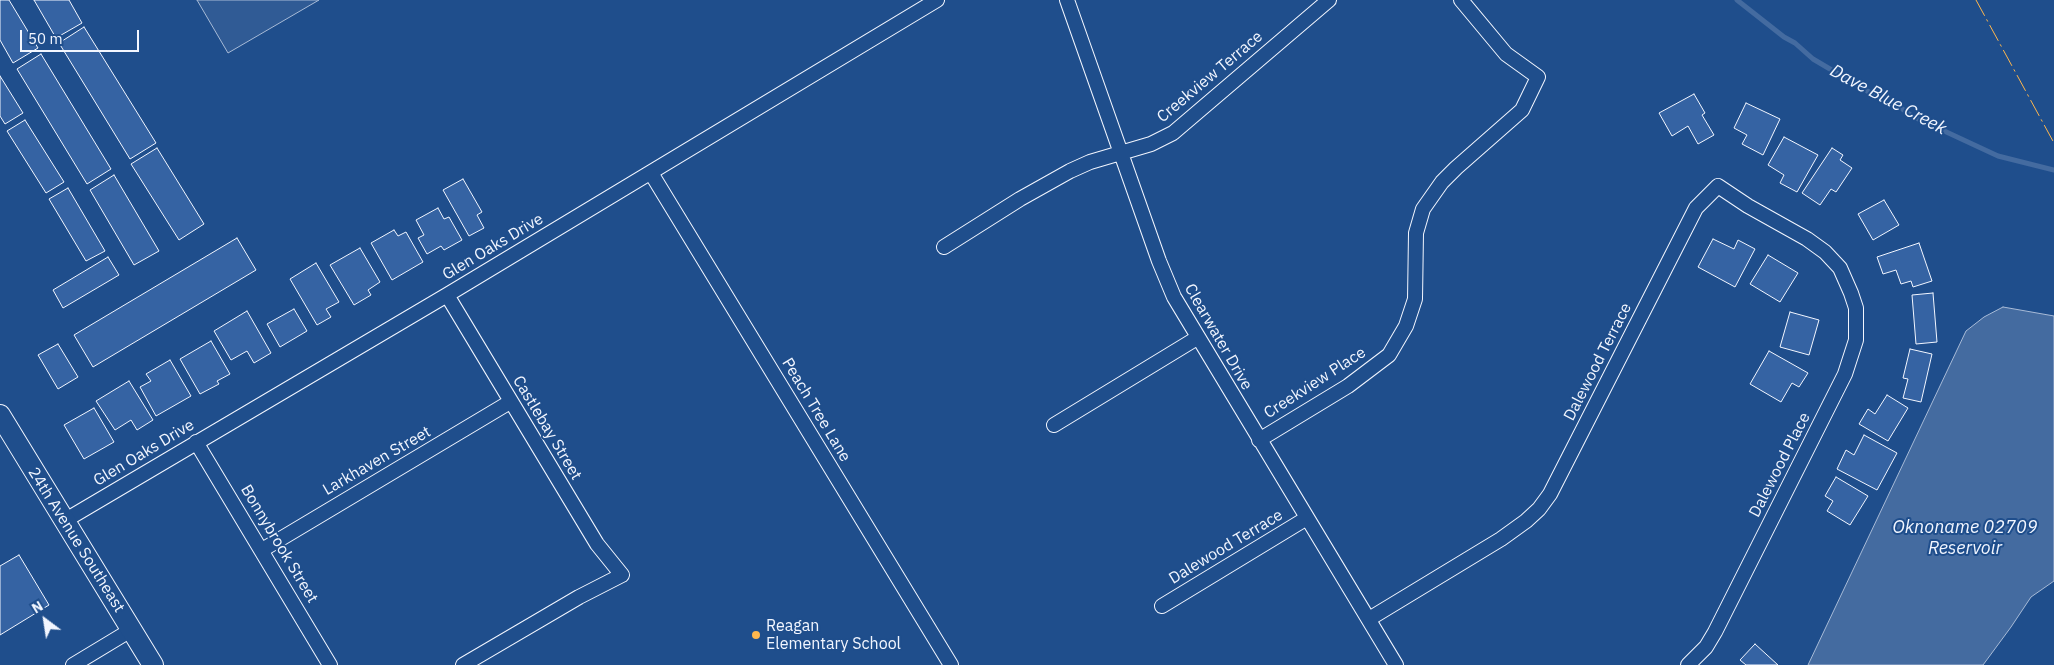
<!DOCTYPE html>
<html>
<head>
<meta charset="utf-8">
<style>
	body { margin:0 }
	#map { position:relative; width:2054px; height:665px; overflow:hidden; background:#1f4e8c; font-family:"IBM Plex Sans",sans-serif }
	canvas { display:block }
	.north { position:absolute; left:20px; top:595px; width:50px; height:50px; -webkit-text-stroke:4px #1f4e8c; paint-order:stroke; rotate:329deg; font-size:14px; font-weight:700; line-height:20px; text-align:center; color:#f2f6ff }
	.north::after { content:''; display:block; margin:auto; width:18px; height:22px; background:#f2f6ff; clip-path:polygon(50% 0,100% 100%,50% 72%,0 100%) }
	.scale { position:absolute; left:20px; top:30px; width:119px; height:22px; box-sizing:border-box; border:2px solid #f2f6ff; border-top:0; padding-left:6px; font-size:15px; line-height:18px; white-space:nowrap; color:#f2f6ff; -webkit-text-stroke:4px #1f4e8c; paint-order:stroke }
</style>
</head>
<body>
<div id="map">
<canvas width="2054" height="665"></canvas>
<div class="north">N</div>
<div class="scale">50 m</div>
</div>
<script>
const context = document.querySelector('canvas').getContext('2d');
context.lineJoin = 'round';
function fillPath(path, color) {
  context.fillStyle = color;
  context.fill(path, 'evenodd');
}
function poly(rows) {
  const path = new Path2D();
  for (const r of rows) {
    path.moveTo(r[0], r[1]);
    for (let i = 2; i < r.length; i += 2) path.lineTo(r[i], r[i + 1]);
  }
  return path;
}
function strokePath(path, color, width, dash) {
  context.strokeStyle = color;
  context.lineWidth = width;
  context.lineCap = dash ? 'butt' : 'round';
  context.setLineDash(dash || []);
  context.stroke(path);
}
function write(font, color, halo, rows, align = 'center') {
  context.font = font + ' "IBM Plex Sans",sans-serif';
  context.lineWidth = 4;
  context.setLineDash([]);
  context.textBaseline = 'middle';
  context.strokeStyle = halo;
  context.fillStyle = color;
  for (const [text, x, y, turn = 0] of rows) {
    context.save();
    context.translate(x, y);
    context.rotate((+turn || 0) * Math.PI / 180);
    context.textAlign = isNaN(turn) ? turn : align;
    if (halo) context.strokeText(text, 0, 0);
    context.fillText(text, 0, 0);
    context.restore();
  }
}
const built = poly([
	[197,0,319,0,228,53,197,0]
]);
fillPath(built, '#305b95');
strokePath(built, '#a8bbd7', 1);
const water = poly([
	[2003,307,2054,316,2054,581,2031,597,2011,627,1983,665,1808,665,1966,331,1984,317,2003,307]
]);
fillPath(water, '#446ba0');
strokePath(water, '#a8bbd7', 1);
strokePath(poly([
	[1737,0,1784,37,1795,43,1813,59,1874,95,1894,103,1912,116,1998,156,2054,170]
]), '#446ba0', 5);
const building = poly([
	[0,0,9,0,38,48,13,63,0,40,0,0],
	[34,0,69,0,82,23,56,38,34,0],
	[84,27,156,143,130,159,59,43,84,27],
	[41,54,111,169,87,184,17,69,41,54],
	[0,76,23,113,5,124,0,116,0,76],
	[1694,94,1705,113,1702,115,1714,135,1698,144,1688,126,1672,136,1659,113,1694,94],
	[1746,103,1780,119,1763,155,1742,144,1747,135,1734,128,1746,103],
	[25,120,64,182,46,193,7,131,25,120],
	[1784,137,1818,155,1797,192,1780,183,1784,175,1768,165,1784,137],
	[157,148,204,224,179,240,131,164,157,148],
	[1832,148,1843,155,1840,160,1852,168,1836,192,1831,189,1820,205,1802,193,1832,148],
	[114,175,159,251,134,265,90,190,114,175],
	[463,179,482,212,477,215,484,228,469,236,443,190,463,179],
	[68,188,105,251,86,261,49,199,68,188],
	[1884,200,1899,225,1873,240,1858,214,1884,200],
	[438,208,444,219,449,217,462,240,444,250,441,246,427,254,418,238,424,235,416,220,438,208],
	[394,230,398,236,406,232,423,262,392,280,371,243,394,230],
	[237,238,256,270,93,367,74,335,237,238],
	[1713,239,1734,249,1738,240,1755,249,1735,287,1698,267,1713,239],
	[1919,243,1932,281,1913,287,1911,281,1901,284,1896,270,1883,274,1877,257,1919,243],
	[360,248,380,282,368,290,371,295,354,305,330,265,360,248],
	[1768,255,1798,273,1780,302,1750,284,1768,255],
	[108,257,119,275,63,308,53,290,108,257],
	[316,263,339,302,326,309,331,317,317,325,290,279,316,263],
	[1933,293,1937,342,1916,344,1912,295,1933,293],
	[294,309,307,331,280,347,267,324,294,309],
	[247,311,271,353,254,363,247,351,231,360,214,331,247,311],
	[1790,312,1819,320,1809,355,1780,347,1790,312],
	[211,341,230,374,217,381,219,384,200,394,180,359,211,341],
	[58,344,78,377,58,389,38,355,58,344],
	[1910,349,1932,354,1921,402,1903,398,1908,379,1903,378,1910,349],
	[1769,351,1808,373,1799,387,1792,383,1781,402,1750,384,1769,351],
	[170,360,191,396,156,416,140,387,151,381,146,374,170,360],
	[129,381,153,420,137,430,131,420,115,430,96,401,129,381],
	[1887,395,1908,408,1888,441,1859,424,1868,409,1875,414,1887,395],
	[94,408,114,442,84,459,64,425,94,408],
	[1864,435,1897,453,1877,490,1837,469,1846,450,1854,455,1864,435],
	[1836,477,1868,496,1850,525,1827,511,1833,501,1825,496,1836,477],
	[19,555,49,605,0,635,0,566,19,555],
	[1755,644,1778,665,1746,665,1740,660,1755,644]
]);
fillPath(building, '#3563a3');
strokePath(building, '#f2f6ff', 1);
const street = poly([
	[1067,0,1159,261,1174,297,1396,665],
	[651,173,951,665],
	[944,247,1020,199,1070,171,1090,162,1151,144,1173,133,1329,0],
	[447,295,597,544,622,575,579,597,463,665],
	[1054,425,1197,338],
	[1259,440,1348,386,1389,355,1406,326,1415,299,1416,233,1423,209,1442,182,1456,168,1522,110,1538,77,1506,54,1461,0],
	[196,442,330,665],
	[64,521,447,295,937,0],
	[262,550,510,402],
	[1162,606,1307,518],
	[1369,619,1501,539,1526,521,1539,509,1550,494,1696,208,1718,186,1748,206,1807,239,1825,252,1840,268,1851,293,1856,308,1856,340,1845,374,1715,632,1706,647,1688,665],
	[73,665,131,630]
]);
const secondary = poly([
	[0,415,153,665]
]);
strokePath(street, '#f2f6ff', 16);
strokePath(secondary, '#f2f6ff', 22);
strokePath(street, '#1f4e8c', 14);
strokePath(secondary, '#1f4e8c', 20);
strokePath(poly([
	[1976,0,2054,143]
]), '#ffb74d', 1, [18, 4, 2.5, 4]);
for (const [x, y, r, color] of [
	[756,635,5,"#ffb74d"]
]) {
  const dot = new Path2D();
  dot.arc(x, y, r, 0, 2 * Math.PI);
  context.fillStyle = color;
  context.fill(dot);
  strokePath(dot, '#1f4e8c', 2);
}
write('16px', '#f2f6ff', '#1f4e8c', [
	["Creekview Terrace",1210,77,-40],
	["Glen Oaks Drive",493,247,-31],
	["Clearwater Drive",1218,337,60],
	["Dalewood Terrace",1598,362,-63],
	["Creekview Place",1315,383,-33],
	["Peach Tree Lane",816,410,59],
	["Castlebay Street",547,428,59],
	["Glen Oaks Drive",144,453,-31],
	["Larkhaven Street",377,461,-30],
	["Dalewood Place",1780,465,-63],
	["24th Avenue Southeast",76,540,58],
	["Bonnybrook Street",279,544,59],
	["Dalewood Terrace",1226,547,-31]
]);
write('16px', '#f2f6ff', '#1f4e8c', [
	["Reagan",766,626],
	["Elementary School",766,644]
], 'left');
write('italic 18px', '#f2f6ff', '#1f4e8c', [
	["Dave Blue Creek",1888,100,28],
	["Oknoname 02709",1965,528],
	["Reservoir",1965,549]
]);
</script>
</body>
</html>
